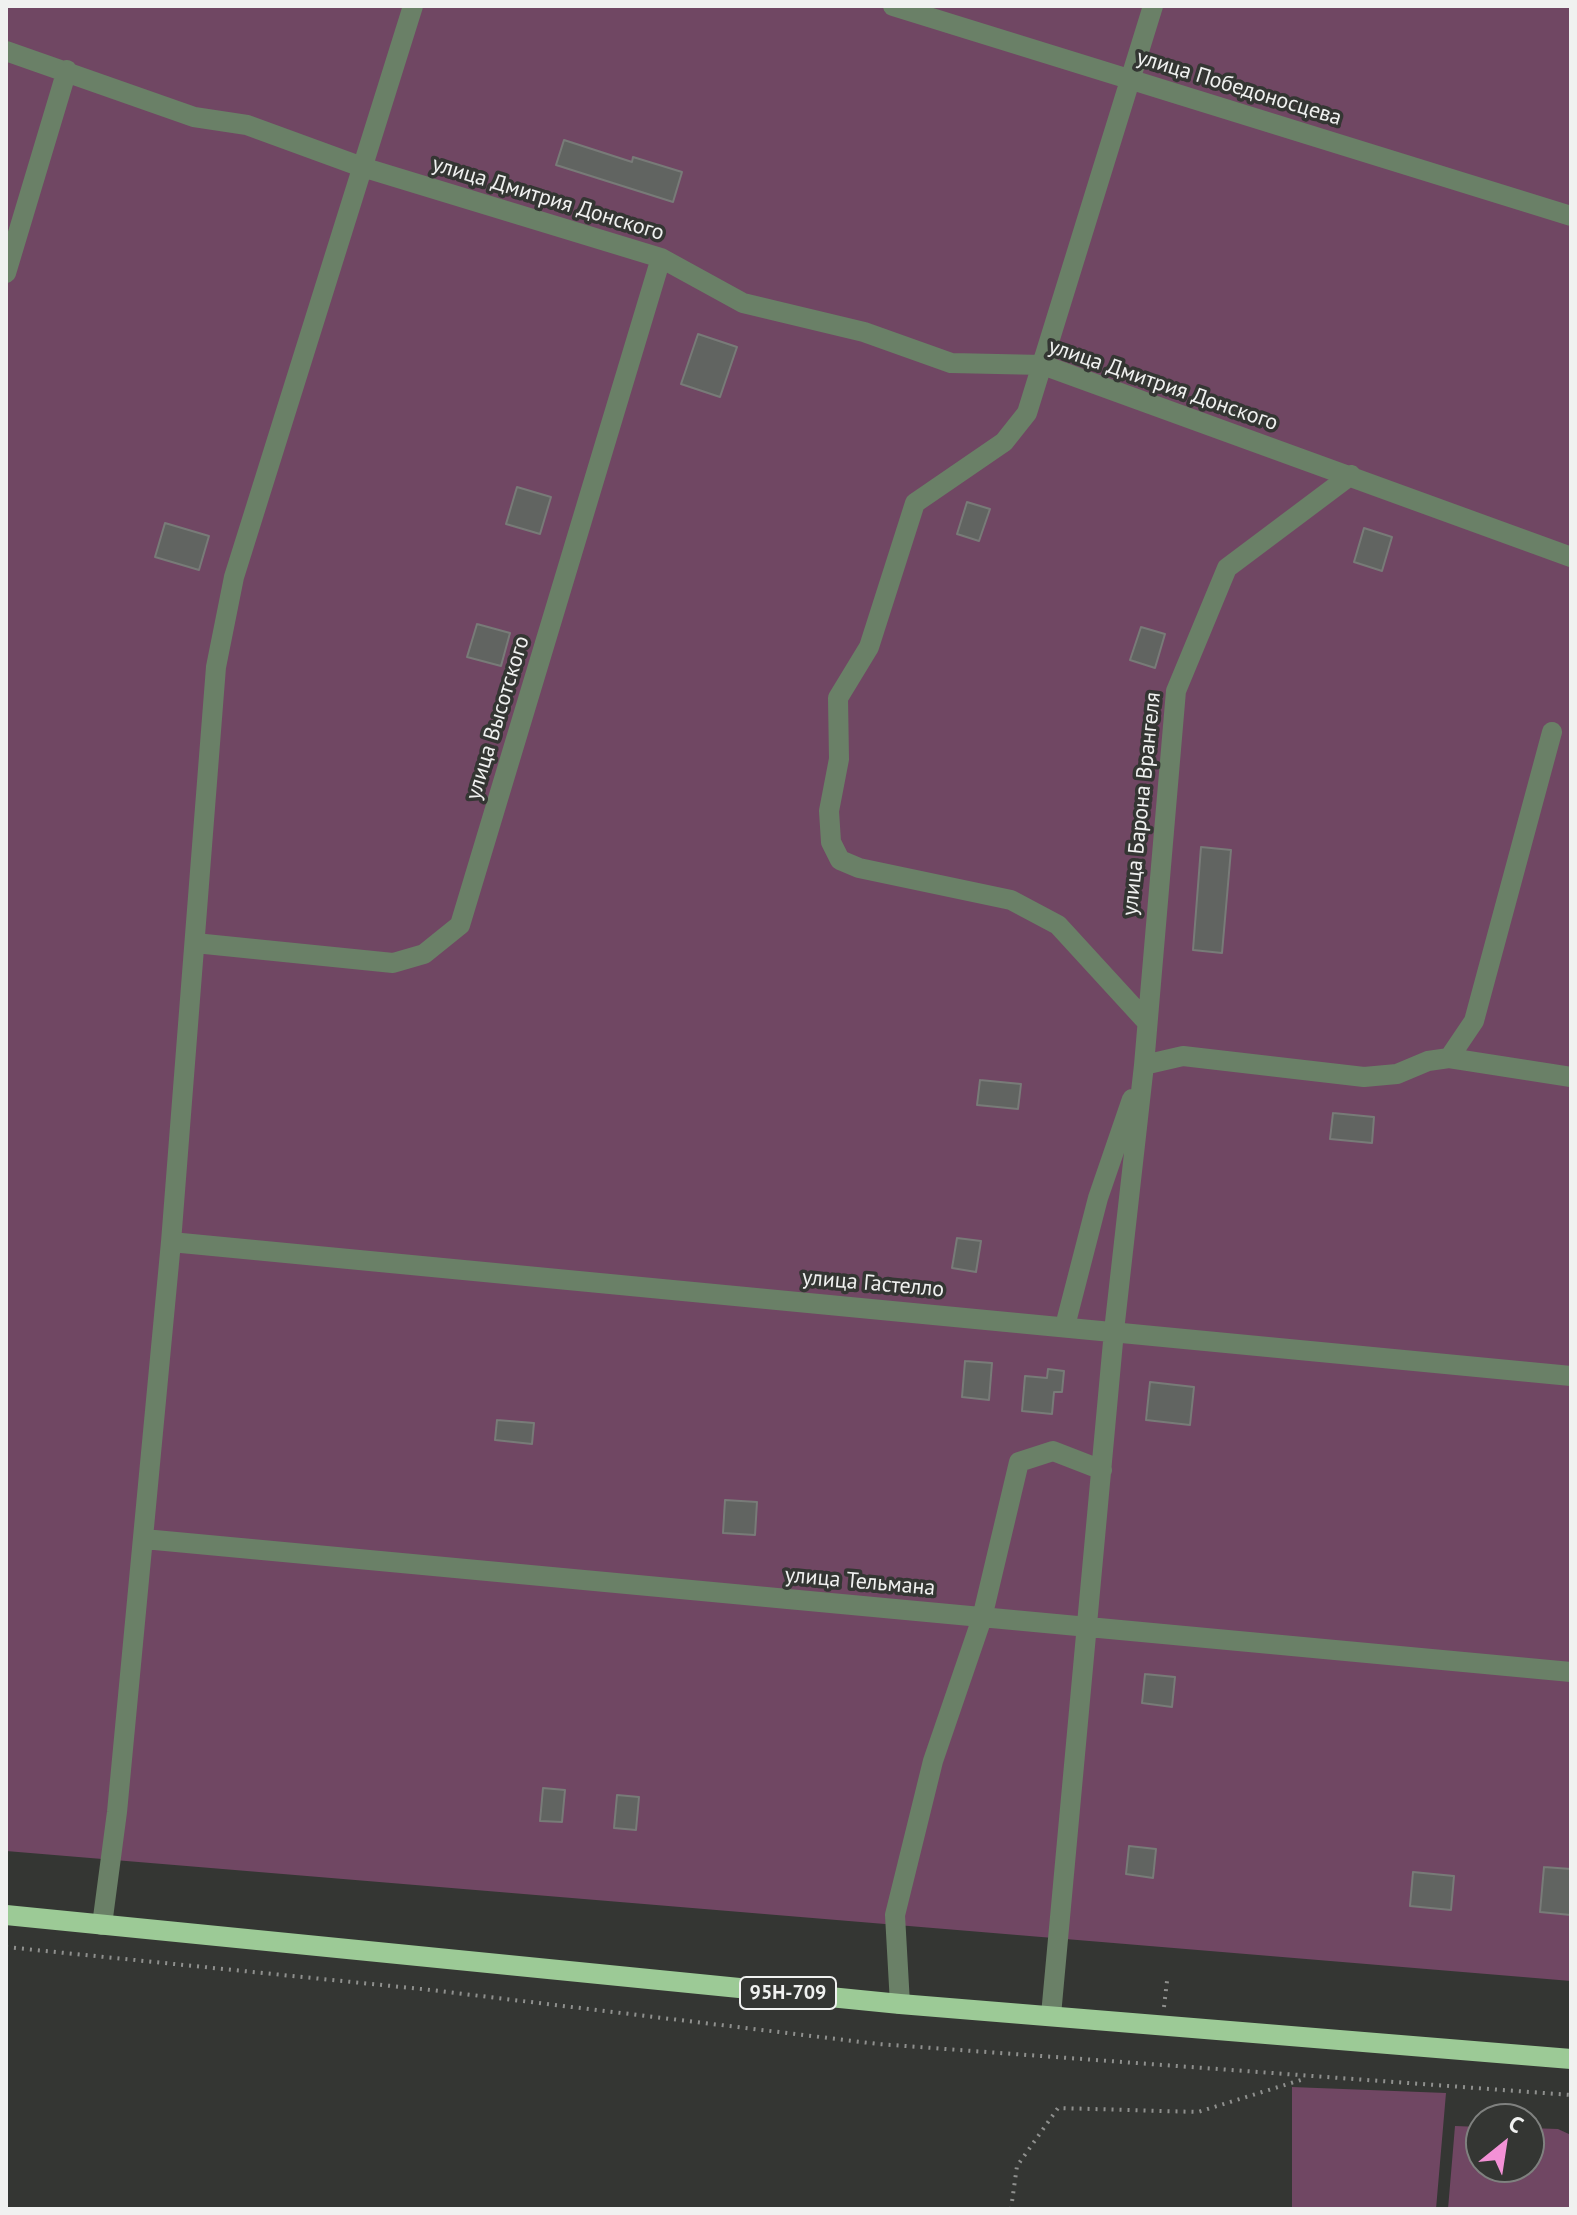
<!DOCTYPE html>
<html>
<head>
<meta charset="utf-8">
<style>
	body { margin:0 }
	#map { position:relative; width:1577px; height:2215px; overflow:hidden; background:#343633; font-family:"PT Sans",sans-serif }
	canvas { display:block }
	.frame { position:absolute; inset:0; border:8px solid #f0f1f0; pointer-events:none }
	.north { position:absolute; left:1465px; top:2103px; width:80px; height:80px; box-sizing:border-box; background:#343633; border:2px solid #7f817f; border-radius:50%; rotate:30deg; font-size:22px; font-weight:700; line-height:32px; text-align:center; color:#f0f1f0 }
	.north::after { content:''; display:block; margin:auto; width:28px; height:36px; background:#f391d6; clip-path:polygon(50% 0,100% 100%,50% 72%,0 100%) }
</style>
</head>
<body>
<div id="map">
<canvas width="1577" height="2215"></canvas>
<div class="frame"></div>
<div class="north">С</div>
</div>
<script>
const context = document.querySelector('canvas').getContext('2d');
context.lineJoin = 'round';
function fillPath(path, color) {
  context.fillStyle = color;
  context.fill(path, 'evenodd');
}
function poly(rows) {
  const path = new Path2D();
  for (const r of rows) {
    path.moveTo(r[0], r[1]);
    for (let i = 2; i < r.length; i += 2) path.lineTo(r[i], r[i + 1]);
  }
  return path;
}
function strokePath(path, color, width, dash) {
  context.strokeStyle = color;
  context.lineWidth = width;
  context.lineCap = dash ? 'butt' : 'round';
  context.setLineDash(dash || []);
  context.stroke(path);
}
function write(font, color, halo, rows, align = 'center') {
  context.font = font + ' "PT Sans",sans-serif';
  context.lineWidth = 7;
  context.setLineDash([]);
  context.textBaseline = 'middle';
  context.strokeStyle = halo;
  context.fillStyle = color;
  for (const [text, x, y, turn = 0] of rows) {
    context.save();
    context.translate(x, y);
    context.rotate((+turn || 0) * Math.PI / 180);
    context.textAlign = isNaN(turn) ? turn : align;
    if (halo) context.strokeText(text, 0, 0);
    context.fillText(text, 0, 0);
    context.restore();
  }
}
fillPath(poly([
	[6,6,1571,6,1571,1981,6,1851],
	[1292,2087,1446,2093,1436,2209,1292,2209],
	[1455,2126,1481,2127,1481,2167,1529,2167,1529,2128,1558,2129,1571,2135,1571,2209,1448,2209]
]), '#704763');
const building = poly([
	[564,140,632,162,633,157,682,172,673,202,556,165,564,140],
	[698,334,737,347,720,397,681,384,698,334],
	[517,487,551,497,540,534,506,524,517,487],
	[967,502,990,509,979,541,957,534,967,502],
	[165,523,209,536,199,570,155,557,165,523],
	[1364,528,1392,537,1382,571,1354,562,1364,528],
	[477,624,510,633,501,666,467,657,477,624],
	[1141,627,1165,634,1155,668,1130,660,1141,627],
	[1201,847,1231,850,1222,953,1193,950,1201,847],
	[980,1080,1021,1084,1018,1109,977,1105,980,1080],
	[1333,1113,1374,1117,1372,1143,1330,1139,1333,1113],
	[957,1238,981,1241,976,1272,952,1268,957,1238],
	[965,1361,992,1363,989,1400,962,1397,965,1361],
	[1048,1369,1064,1371,1062,1392,1054,1392,1052,1414,1022,1411,1025,1376,1047,1378,1048,1369],
	[1150,1382,1194,1387,1190,1425,1146,1420,1150,1382],
	[497,1420,534,1423,532,1444,495,1440,497,1420],
	[725,1500,757,1502,755,1535,723,1533,725,1500],
	[1145,1674,1175,1677,1172,1707,1142,1703,1145,1674],
	[543,1788,565,1790,562,1822,540,1821,543,1788],
	[617,1795,639,1797,636,1830,614,1828,617,1795],
	[1129,1846,1156,1849,1153,1878,1126,1874,1129,1846],
	[1544,1867,1571,1869,1571,1915,1540,1912,1544,1867],
	[1413,1872,1454,1876,1451,1910,1410,1906,1413,1872]
]);
fillPath(building, '#616461');
strokePath(building, '#787b78', 2);
strokePath(poly([
	[6,1947,431,1990,878,2044,1571,2095],
	[1164,2007,1167,1981],
	[1011,2209,1017,2166,1058,2108,1198,2112,1304,2079]
]), '#8f908e', 4, [2, 6]);
strokePath(poly([
	[893,6,1571,216],
	[6,51,194,117,247,125,362,167,661,258,743,303,864,332,951,363,1043,365,1571,557],
	[6,273,67,70],
	[195,943,393,963,424,954,460,925,661,258],
	[1146,1021,1058,925,1011,900,859,868,840,860,831,842,829,811,839,759,838,698,869,647,915,503,1004,442,1027,413,1153,6],
	[1449,1058,1571,1077],
	[1144,1065,1183,1056,1364,1077,1397,1074,1428,1061,1449,1058,1474,1021,1552,732],
	[171,1242,1571,1376],
	[1065,1326,1098,1198,1132,1099],
	[144,1539,1571,1672],
	[102,1925,117,1812,171,1242,216,667,234,577,413,6],
	[900,2004,895,1915,933,1761,982,1618,1019,1462,1053,1451,1102,1470],
	[1051,2015,1114,1331,1144,1065,1176,691,1227,568,1351,475]
]), '#6a8067', 20);
strokePath(poly([
	[6,1915,900,2004,1571,2059]
]), '#9cca96', 20);
for (const [x, y, w] of [
	[788,1993,96]
]) {
  const box = new Path2D();
  box.roundRect(x - w / 2, y - 16, w, 32, 6);
  context.fillStyle = '#343633';
  context.fill(box);
  strokePath(box, '#f0f1f0', 2);
}
write('bold 20px', '#f0f1f0', null, [
	["95Н-709",788,1993]
]);
write('22px', '#f0f1f0', '#343633', [
	["улица Победоносцева",1239,88,17],
	["улица Дмитрия Донского",548,199,17],
	["улица Дмитрия Донского",1163,385,19],
	["улица Высотского",498,718,-73],
	["улица Барона Врангеля",1142,804,-84],
	["улица Гастелло",873,1284,5],
	["улица Тельмана",860,1582,5]
]);
</script>
</body>
</html>
